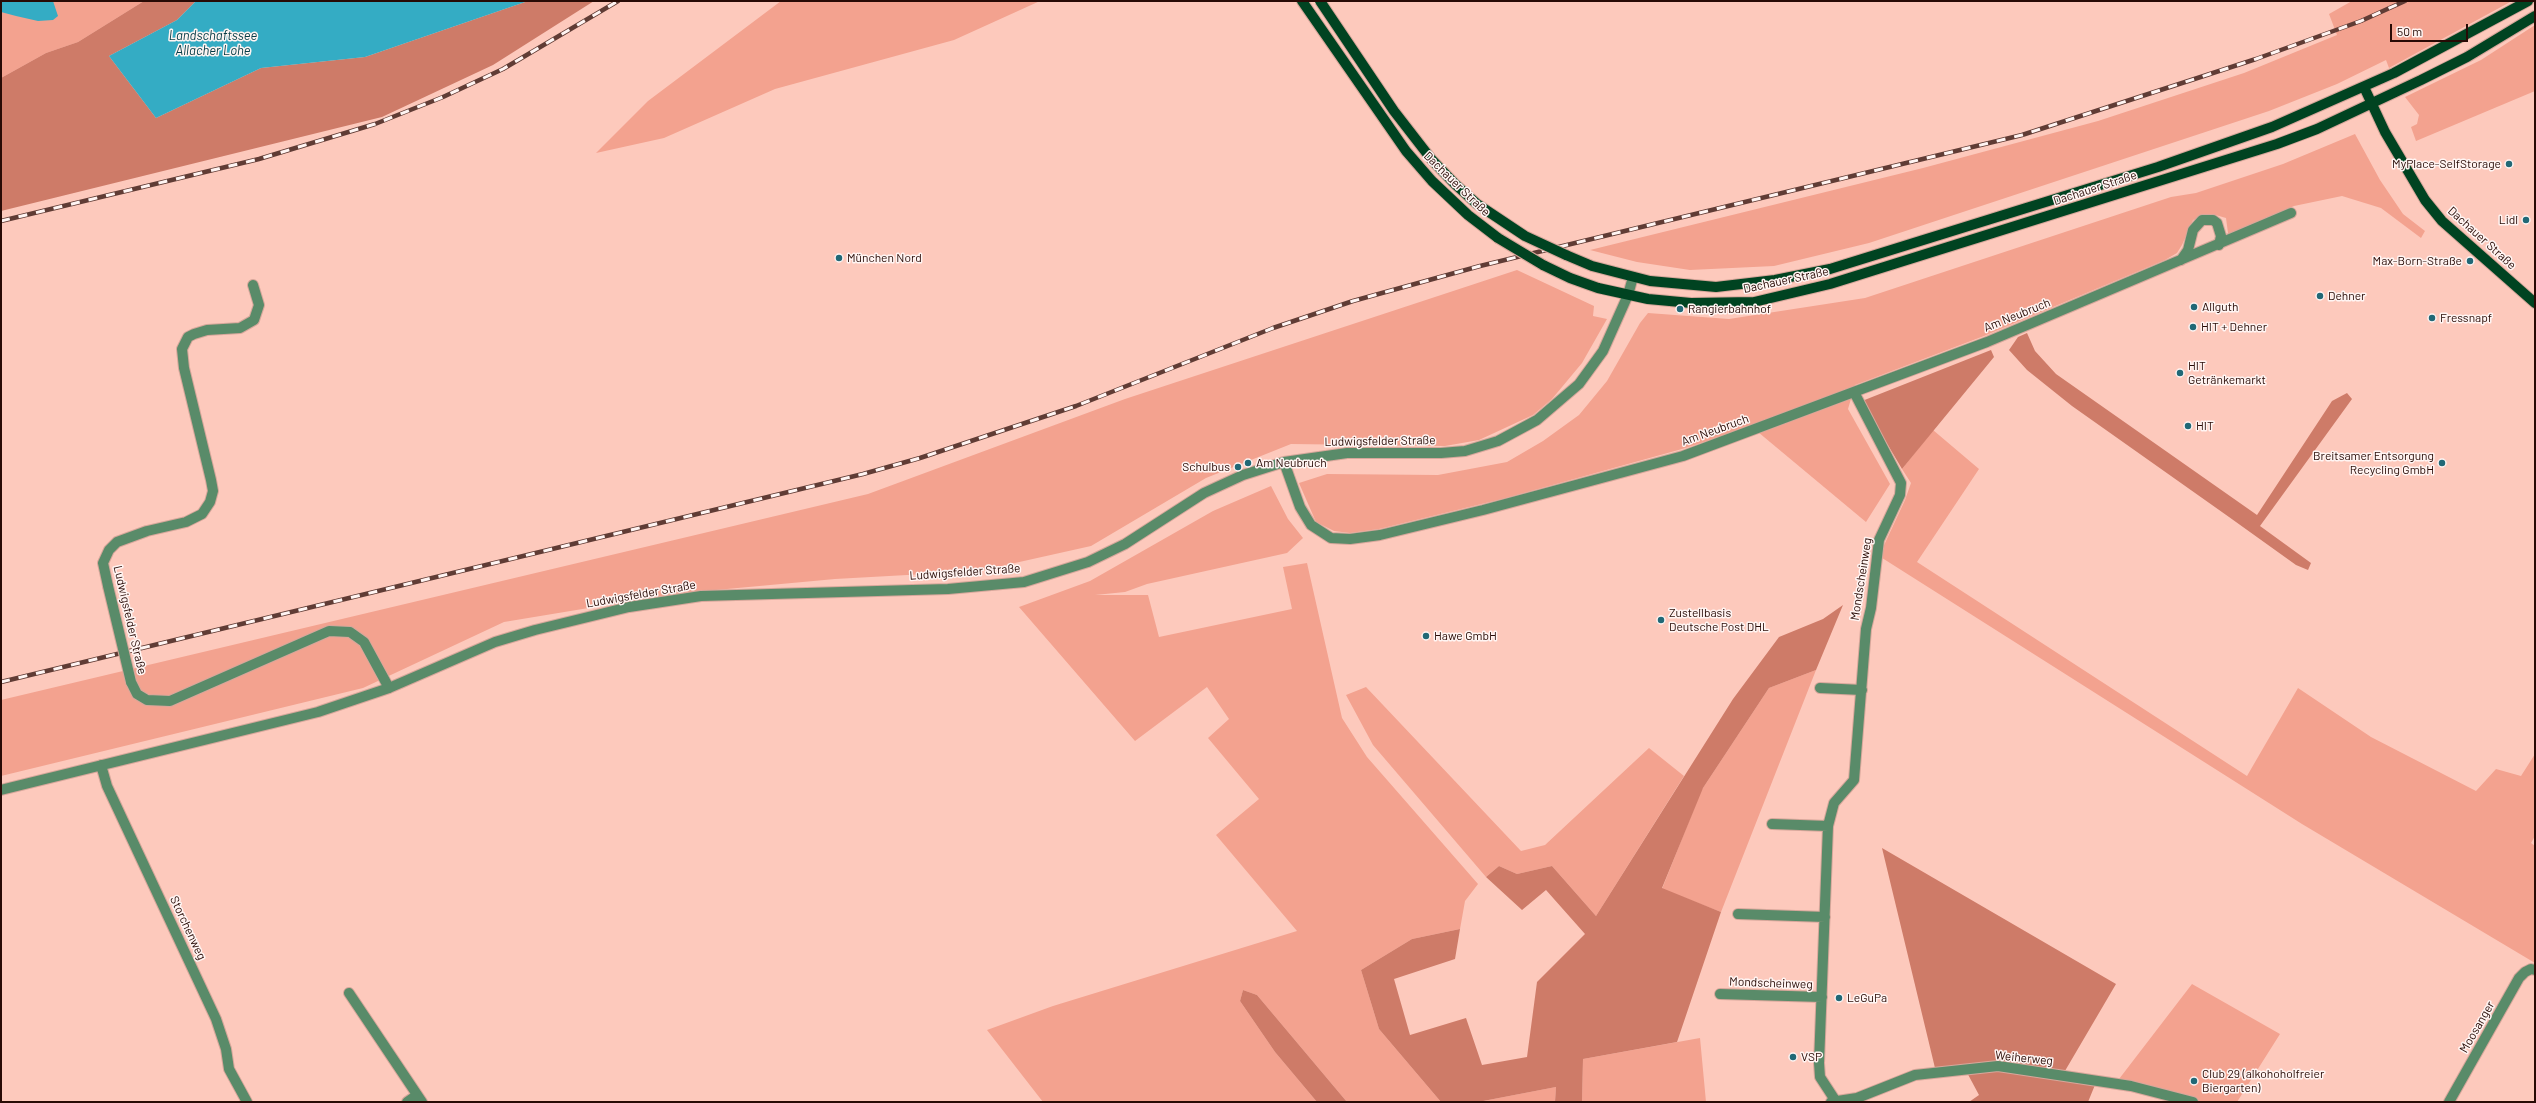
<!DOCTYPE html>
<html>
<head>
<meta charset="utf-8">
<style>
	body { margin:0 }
	#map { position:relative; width:2536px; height:1103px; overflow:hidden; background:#fdc9bc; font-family:Barlow,sans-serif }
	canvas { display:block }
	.frame { position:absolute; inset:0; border:2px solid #280a05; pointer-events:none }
	.scale { position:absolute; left:2390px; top:24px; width:78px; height:18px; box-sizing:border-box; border:2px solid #280a05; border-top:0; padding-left:5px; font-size:12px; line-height:14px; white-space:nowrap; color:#280a05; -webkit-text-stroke:3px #fff5f3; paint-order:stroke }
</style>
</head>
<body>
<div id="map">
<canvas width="2536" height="1103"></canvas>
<div class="frame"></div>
<div class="scale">50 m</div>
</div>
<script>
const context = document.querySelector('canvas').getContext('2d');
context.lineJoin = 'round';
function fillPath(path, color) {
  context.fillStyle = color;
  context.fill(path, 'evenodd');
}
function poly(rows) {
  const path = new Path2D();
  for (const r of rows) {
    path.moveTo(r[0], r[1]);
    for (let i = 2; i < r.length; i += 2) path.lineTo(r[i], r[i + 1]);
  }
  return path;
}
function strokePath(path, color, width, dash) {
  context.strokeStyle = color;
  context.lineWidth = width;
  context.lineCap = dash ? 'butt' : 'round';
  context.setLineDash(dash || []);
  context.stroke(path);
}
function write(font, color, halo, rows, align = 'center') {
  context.font = font + ' Barlow,sans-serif';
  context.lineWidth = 3;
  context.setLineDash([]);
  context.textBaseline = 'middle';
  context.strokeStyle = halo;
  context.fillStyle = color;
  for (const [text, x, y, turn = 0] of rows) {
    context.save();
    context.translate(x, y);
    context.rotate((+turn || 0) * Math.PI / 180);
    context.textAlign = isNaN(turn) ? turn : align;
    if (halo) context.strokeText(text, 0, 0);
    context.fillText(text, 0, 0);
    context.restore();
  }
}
fillPath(poly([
	[1,1,144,1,78,42,46,53,1,78],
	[781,1,1040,1,954,40,775,89,664,138,596,153,648,101],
	[2352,1,2512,1,2389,68,2386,60,2337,84,2269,111,1869,243,1774,266,1690,270,1637,262,1590,250,1923,168,2098,121,2244,73,2337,35,2329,14],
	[2535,25,2535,91,2416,141,2411,127,2417,124,2419,115,2405,97,2481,60],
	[2355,134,2380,180,2403,214,2425,231,2421,238,2381,208,2342,196,2294,206,2226,238,2228,233,2226,218,2212,214,2193,220,2182,245,2177,253,2165,260,1984,336,1855,385,1848,409,1890,484,1866,522,1752,427,1682,449,1502,499,1379,529,1350,533,1334,531,1316,522,1299,483,1327,474,1438,475,1507,462,1543,441,1579,415,1607,381,1640,323,1648,313,1729,319,1865,298,2171,197,2196,193,2283,164],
	[1517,270,1594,306,1593,316,1607,319,1582,363,1552,399,1533,415,1479,440,1445,446,1291,444,1206,478,1091,546,979,571,835,579,673,594,504,622,363,688,1,776,1,700,868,494,1125,399],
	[1933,430,1979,469,1917,562,2247,776,2298,688,2371,737,2476,791,2496,769,2521,776,2535,754,2535,836,2531,843,2535,846,2535,963,2302,824,1879,556,1905,500,1911,483,1902,469],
	[1271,486,1288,519,1303,538,1287,553,1147,584,1125,592,1095,595,1148,595,1159,637,1292,609,1283,567,1307,563,1342,718,1367,757,1478,884,1465,901,1460,929,1412,939,1361,970,1379,1029,1441,1102,1347,1102,1257,995,1243,990,1240,1001,1275,1052,1317,1102,1043,1102,987,1030,1053,1006,1297,931,1216,835,1259,799,1208,738,1229,719,1207,687,1135,741,1019,607,1090,581,1213,511],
	[1816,670,1721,912,1662,889,1701,791,1769,688],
	[1366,687,1521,851,1545,845,1649,748,1684,776,1596,916,1552,866,1517,874,1499,866,1486,877,1373,745,1346,695],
	[2192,984,2280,1034,2237,1102,2199,1102,2116,1083],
	[1700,1038,1706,1102,1582,1102,1583,1059],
	[1556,1087,1555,1102,1478,1102]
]), '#f3a28f');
fillPath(poly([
	[144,1,196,1,177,20,109,56,156,118,261,68,365,57,528,1,594,1,493,65,382,117,1,211,1,78,46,53,78,42],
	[2027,333,2035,351,2056,374,2257,515,2332,401,2347,393,2352,399,2260,526,2311,563,2308,570,2296,565,2229,517,2072,406,2027,370,2009,350,2018,337],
	[1991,350,1994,357,1902,469,1862,401],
	[1843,605,1816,670,1769,688,1703,788,1662,888,1721,912,1677,1042,1583,1059,1582,1102,1555,1102,1556,1087,1478,1102,1441,1102,1379,1029,1361,970,1412,939,1460,929,1455,959,1394,979,1410,1035,1466,1018,1482,1065,1527,1057,1537,982,1585,934,1546,890,1522,910,1486,877,1499,866,1517,874,1552,866,1596,916,1733,699,1779,637,1823,619],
	[1882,848,2116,984,2062,1076,2097,1080,2088,1102,1969,1102,1979,1095,1964,1067,1935,1068],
	[1243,990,1257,995,1347,1102,1317,1102,1275,1052,1240,1001]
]), '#ce7b68');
fillPath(poly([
	[1,1,53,1,58,16,53,20,38,21,16,16,1,12],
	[196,1,528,1,365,57,261,68,156,118,109,56,177,20]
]), '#34acc4');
const minor = poly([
	[2181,260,2188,250,2193,230,2202,220,2213,220,2217,223,2221,236,2219,245],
	[1284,462,1300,507,1311,525,1331,538,1350,539,1380,535,1483,510,1683,456,1987,342,2291,213],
	[108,586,103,563,109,550,117,542,147,531,186,522,202,514,210,502,213,491,211,480,184,368,182,349,188,337,194,334,207,330,240,328,254,320,259,305,253,285],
	[131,682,137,694,147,700,170,701,329,631,350,632,364,642,389,688],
	[1820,688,1862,690],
	[101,765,107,786,216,1019,226,1049,229,1069,247,1102],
	[1,790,318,712,389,688,495,642,535,630,629,607,701,596,948,589,1024,582,1088,562,1125,544,1204,493,1243,475,1284,462,1347,453,1441,453,1465,451,1498,441,1537,420,1579,384,1603,351,1628,295,1633,277],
	[1772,824,1828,826],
	[1738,914,1825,917],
	[349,993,422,1102],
	[1720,994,1822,997],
	[1835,1100,1820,1077,1819,1063,1828,826,1834,803,1854,780,1866,629,1871,608,1879,540,1900,495,1901,483,1854,392],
	[407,1102,417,1095],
	[1831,1102,1857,1098,1915,1075,1998,1066,2131,1086,2193,1102],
	[2449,1102,2519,978,2525,972,2531,969,2535,970]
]);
const major = poly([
	[1302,1,1406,151,1432,181,1468,215,1498,238],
	[2364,87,2385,132,2425,200,2442,221,2535,303],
	[1566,255,1592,266,1650,281,1716,287,1775,280,1830,269,2158,167,2272,127,2394,73,2528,1],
	[1543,265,1570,278,1598,288,1648,299,1691,303,1754,302,1830,284,2277,144,2317,129,2421,80,2467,57,2535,16]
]);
strokePath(minor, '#d7a79b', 12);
strokePath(major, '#d7a79b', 12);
strokePath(minor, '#598b69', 10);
strokePath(major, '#004321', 10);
const rail = poly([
	[1,221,259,159,375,124,443,97,503,69,618,1],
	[1,682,863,474,920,458,1076,406,1273,328,1353,301,1480,266,2022,135,2256,59,2361,21,2405,1]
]);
strokePath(rail, '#603c35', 4.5);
strokePath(rail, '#fff5f3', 3, [9]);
const minorBridge = poly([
	[108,586,131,682]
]);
const majorBridge = poly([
	[1320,1,1394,111,1432,160,1455,184,1477,204,1525,236,1566,255],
	[1498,238,1543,265]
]);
strokePath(minorBridge, '#d7a79b', 12, []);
strokePath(majorBridge, '#d7a79b', 12, []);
strokePath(minorBridge, '#598b69', 10);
strokePath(majorBridge, '#004321', 10);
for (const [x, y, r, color] of [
	[2509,164,4,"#216876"],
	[2526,220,4,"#216876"],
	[839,258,4,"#216876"],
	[2470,261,4,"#216876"],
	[2320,296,4,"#216876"],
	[2194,307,4,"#216876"],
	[1680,309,4,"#216876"],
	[2432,318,4,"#216876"],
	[2193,327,4,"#216876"],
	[2180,373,4,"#216876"],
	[2188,426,4,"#216876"],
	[1248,463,4,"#216876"],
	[2442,463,4,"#216876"],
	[1238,467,4,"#216876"],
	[1661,620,4,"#216876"],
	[1426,636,4,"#216876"],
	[1839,998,4,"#216876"],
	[1793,1057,4,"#216876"],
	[2194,1081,4,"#216876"]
]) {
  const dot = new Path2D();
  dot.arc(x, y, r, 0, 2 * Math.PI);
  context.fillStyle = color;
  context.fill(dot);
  strokePath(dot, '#fff5f3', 1.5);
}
write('12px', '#280a05', '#fff5f3', [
	["MyPlace-SelfStorage",2501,164,"right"],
	["Lidl",2518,220,"right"],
	["München Nord",847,258],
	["Max-Born-Straße",2462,261,"right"],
	["Dehner",2328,296],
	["Allguth",2202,307],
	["Rangierbahnhof",1688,309],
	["Fressnapf",2440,318],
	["HIT + Dehner",2201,327],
	["HIT",2188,366],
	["Getränkemarkt",2188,380],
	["HIT",2196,426],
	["Breitsamer Entsorgung",2434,456,"right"],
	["Recycling GmbH",2434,470,"right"],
	["Am Neubruch",1256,463],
	["Schulbus",1230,467,"right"],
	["Zustellbasis",1669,613],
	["Deutsche Post DHL",1669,627],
	["Hawe GmbH",1434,636],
	["LeGuPa",1847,998],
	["VSP",1801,1057],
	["Club 29 (alkohoholfreier",2202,1074],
	["Biergarten)",2202,1088]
], 'left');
write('12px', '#280a05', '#fff5f3', [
	["Dachauer Straße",1457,184,44],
	["Dachauer Straße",2095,188,-18],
	["Dachauer Straße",2482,238,42],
	["Dachauer Straße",1786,280,-12],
	["Am Neubruch",2017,315,-22],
	["Am Neubruch",1715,430,-20],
	["Ludwigsfelder Straße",1380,441,-1],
	["Ludwigsfelder Straße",965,572,-4],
	["Mondscheinweg",1861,579,-81],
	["Ludwigsfelder Straße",641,594,-10],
	["Ludwigsfelder Straße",130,620,77],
	["Storchenweg",188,928,65],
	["Mondscheinweg",1771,983,2],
	["Moosanger",2477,1027,-60],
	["Weiherweg",2024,1058,6]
]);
write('italic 13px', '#043b45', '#fff5f3', [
	["Landschaftssee",213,36],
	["Allacher Lohe",213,51]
]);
</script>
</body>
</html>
